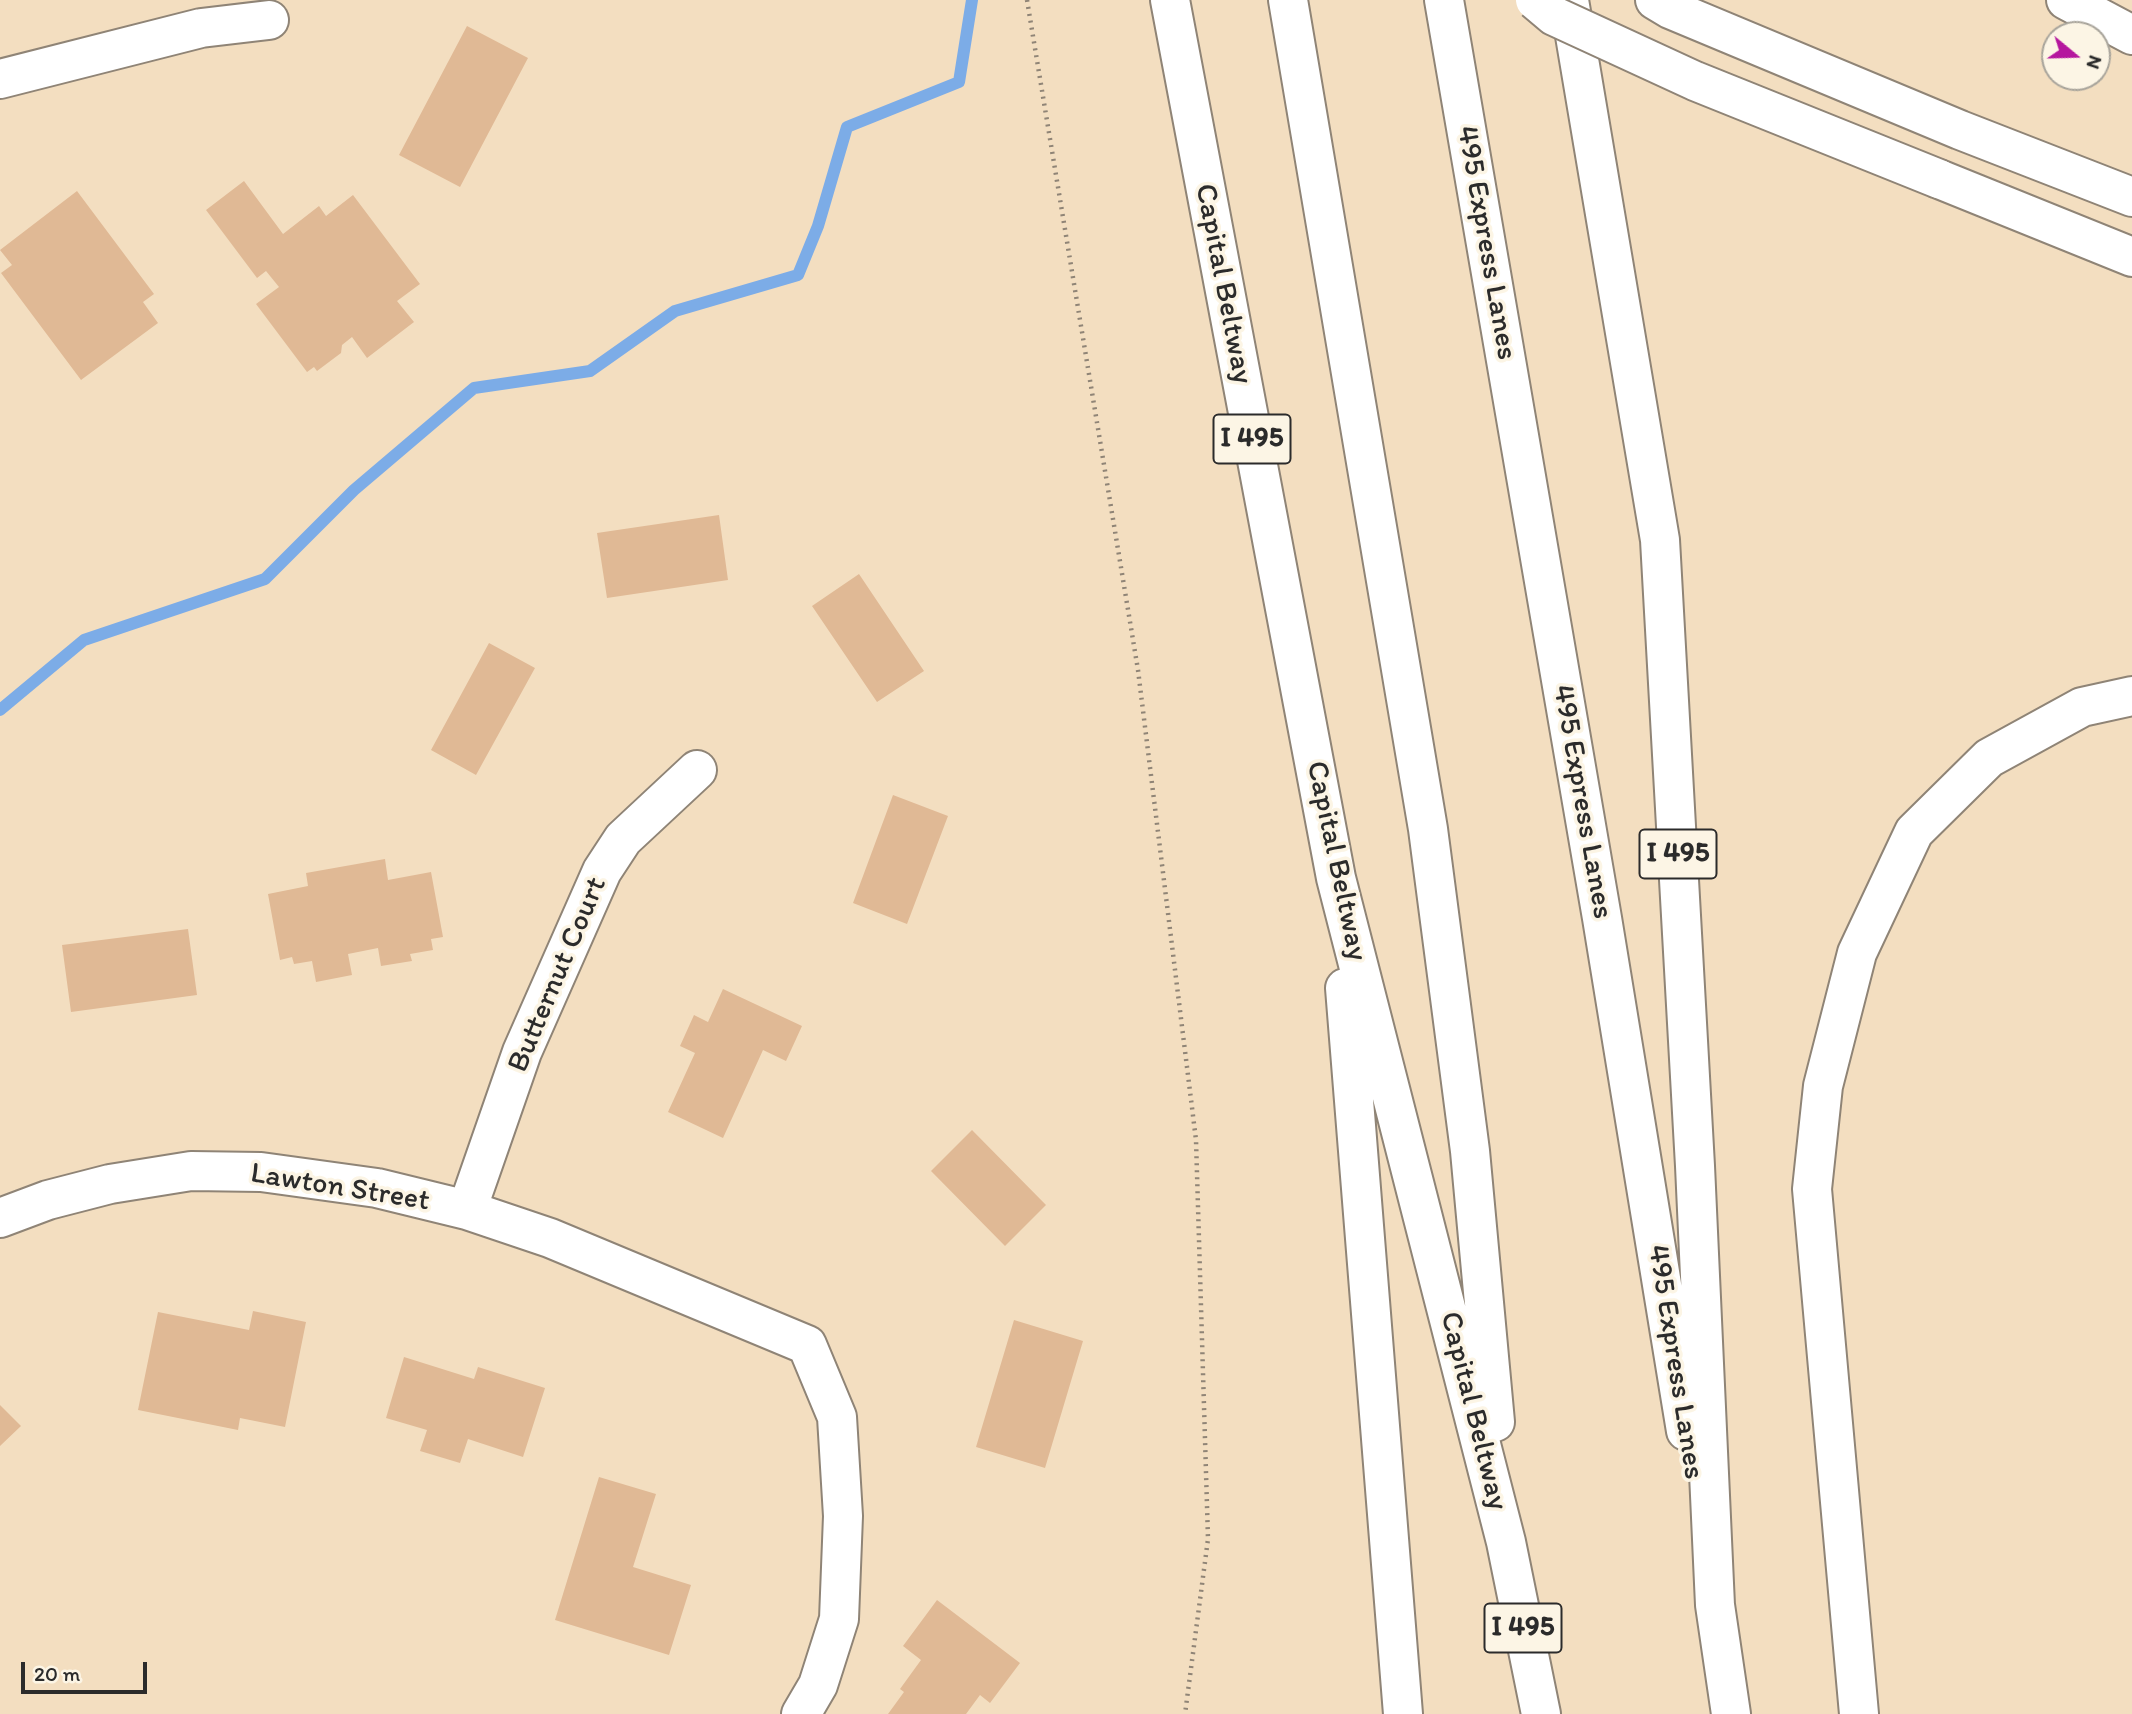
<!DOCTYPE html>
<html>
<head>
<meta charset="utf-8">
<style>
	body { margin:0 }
	#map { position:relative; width:2132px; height:1714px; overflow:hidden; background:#f3dec0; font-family:Itim,sans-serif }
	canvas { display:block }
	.north { position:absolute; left:2041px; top:21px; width:70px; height:70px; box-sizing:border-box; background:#fcf5e5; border:2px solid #a8a49b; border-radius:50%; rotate:109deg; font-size:19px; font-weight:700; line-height:28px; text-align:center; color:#2b2b2b }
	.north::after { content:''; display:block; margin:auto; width:24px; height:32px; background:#b5179e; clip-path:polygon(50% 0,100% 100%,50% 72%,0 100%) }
	.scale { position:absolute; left:21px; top:1662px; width:126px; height:32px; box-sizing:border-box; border:4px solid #2b2b2b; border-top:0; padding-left:9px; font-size:21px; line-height:24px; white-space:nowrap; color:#2b2b2b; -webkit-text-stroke:5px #fcf5e5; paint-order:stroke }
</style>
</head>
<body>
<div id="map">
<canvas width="2132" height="1714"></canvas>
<div class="north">N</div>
<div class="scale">20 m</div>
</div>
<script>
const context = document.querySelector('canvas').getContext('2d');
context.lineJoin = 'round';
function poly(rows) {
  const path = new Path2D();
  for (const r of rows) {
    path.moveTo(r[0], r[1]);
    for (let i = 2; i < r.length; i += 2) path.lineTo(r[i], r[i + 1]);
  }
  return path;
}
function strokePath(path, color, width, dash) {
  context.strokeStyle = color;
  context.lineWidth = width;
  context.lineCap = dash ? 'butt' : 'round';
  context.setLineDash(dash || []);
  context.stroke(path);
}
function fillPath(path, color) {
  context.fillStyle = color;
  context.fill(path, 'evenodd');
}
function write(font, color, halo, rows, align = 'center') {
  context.font = font + ' Itim,sans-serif';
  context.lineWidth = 7;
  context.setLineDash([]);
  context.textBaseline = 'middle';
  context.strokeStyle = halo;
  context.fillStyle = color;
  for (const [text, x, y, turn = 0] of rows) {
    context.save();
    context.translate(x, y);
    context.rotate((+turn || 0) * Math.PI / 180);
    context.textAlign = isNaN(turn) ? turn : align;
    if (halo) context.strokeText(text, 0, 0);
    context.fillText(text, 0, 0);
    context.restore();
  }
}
strokePath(poly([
	[0,710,84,640,265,579,354,490,474,388,590,371,675,311,798,275,818,226,847,127,959,82,972,0]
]), '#7cace7', 12);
fillPath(poly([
	[467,26,528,58,460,187,399,155],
	[244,181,283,234,319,206,326,216,353,195,420,284,397,301,414,322,367,358,352,337,342,345,341,353,317,371,314,367,307,372,256,304,279,287,266,271,257,278,206,210],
	[77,191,154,294,143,302,158,323,81,380,1,273,12,265,0,250],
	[719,515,728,580,607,598,597,533],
	[859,574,924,671,877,702,812,606],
	[489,643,535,668,476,775,431,750],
	[893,795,948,816,907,924,853,903],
	[385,859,388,880,431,872,443,937,431,939,433,950,410,954,412,961,381,966,378,948,348,954,352,975,316,982,312,961,294,964,292,957,280,960,268,894,308,886,306,873],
	[188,929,197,995,71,1012,62,945],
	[723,989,802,1026,786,1061,763,1050,723,1138,668,1112,695,1053,680,1046,694,1015,708,1022],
	[972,1130,1046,1205,1005,1246,931,1171],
	[253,1311,306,1322,285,1427,240,1418,238,1430,138,1410,158,1312,249,1330],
	[1014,1320,1083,1341,1045,1468,976,1447],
	[404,1357,474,1379,478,1367,545,1388,523,1457,468,1439,460,1463,420,1451,427,1430,386,1418],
	[0,1405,21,1426,0,1446],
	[599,1477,656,1494,633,1567,691,1585,669,1655,555,1620],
	[937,1600,1020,1663,990,1703,980,1695,966,1714,888,1714,904,1692,900,1689,921,1660,903,1646]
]), '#e0b995');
const minor = poly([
	[0,79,201,28,269,20],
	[467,1210,522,1052,602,871,623,839,697,770],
	[0,1218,48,1200,110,1184,191,1171,261,1172,377,1188,467,1210,550,1238,807,1345,837,1417,843,1516,839,1619,818,1685,801,1714]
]);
const highway = poly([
	[1170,0,1336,878,1506,1542,1541,1714],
	[1288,0,1428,829,1470,1151,1495,1422],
	[1444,0,1602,918,1686,1431],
	[1569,0,1660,540,1695,1166,1715,1605,1731,1714],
	[1655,0,1670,9,1960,130,2132,197],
	[2066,0,2132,35],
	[1939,179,2132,257],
	[1345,988,1403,1714],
	[1859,1714,1812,1189,1823,1086,1857,953,1914,832,1989,758,2082,707,2132,696]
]);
strokePath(minor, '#8f8476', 42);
strokePath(highway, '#8f8476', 42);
strokePath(poly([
	[1027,0,1138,670,1196,1140,1208,1539,1185,1714]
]), '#8f8476', 4.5, [2, 5]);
strokePath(minor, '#fff', 38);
strokePath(highway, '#fff', 38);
const highwayBridge = poly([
	[1535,0,1554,16,1695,81,1939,179]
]);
strokePath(highwayBridge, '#8f8476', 42, []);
strokePath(highwayBridge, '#fff', 38);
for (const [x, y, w] of [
	[1252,439,77],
	[1678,854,77],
	[1523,1628,77]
]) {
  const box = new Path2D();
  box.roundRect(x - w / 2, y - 24.5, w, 49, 5);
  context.fillStyle = '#fcf5e5';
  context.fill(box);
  strokePath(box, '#2b2b2b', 2);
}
write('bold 28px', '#2b2b2b', null, [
	["I 495",1252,439],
	["I 495",1678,854],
	["I 495",1523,1628]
]);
write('30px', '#2b2b2b', '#fcf5e5', [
	["495 Express Lanes",1486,243,80],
	["Capital Beltway",1223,284,79],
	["495 Express Lanes",1582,802,80],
	["Capital Beltway",1336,861,78],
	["Butternut Court",558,975,-67],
	["Lawton Street",340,1188,9],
	["495 Express Lanes",1675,1362,81],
	["Capital Beltway",1473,1411,76]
]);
</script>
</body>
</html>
